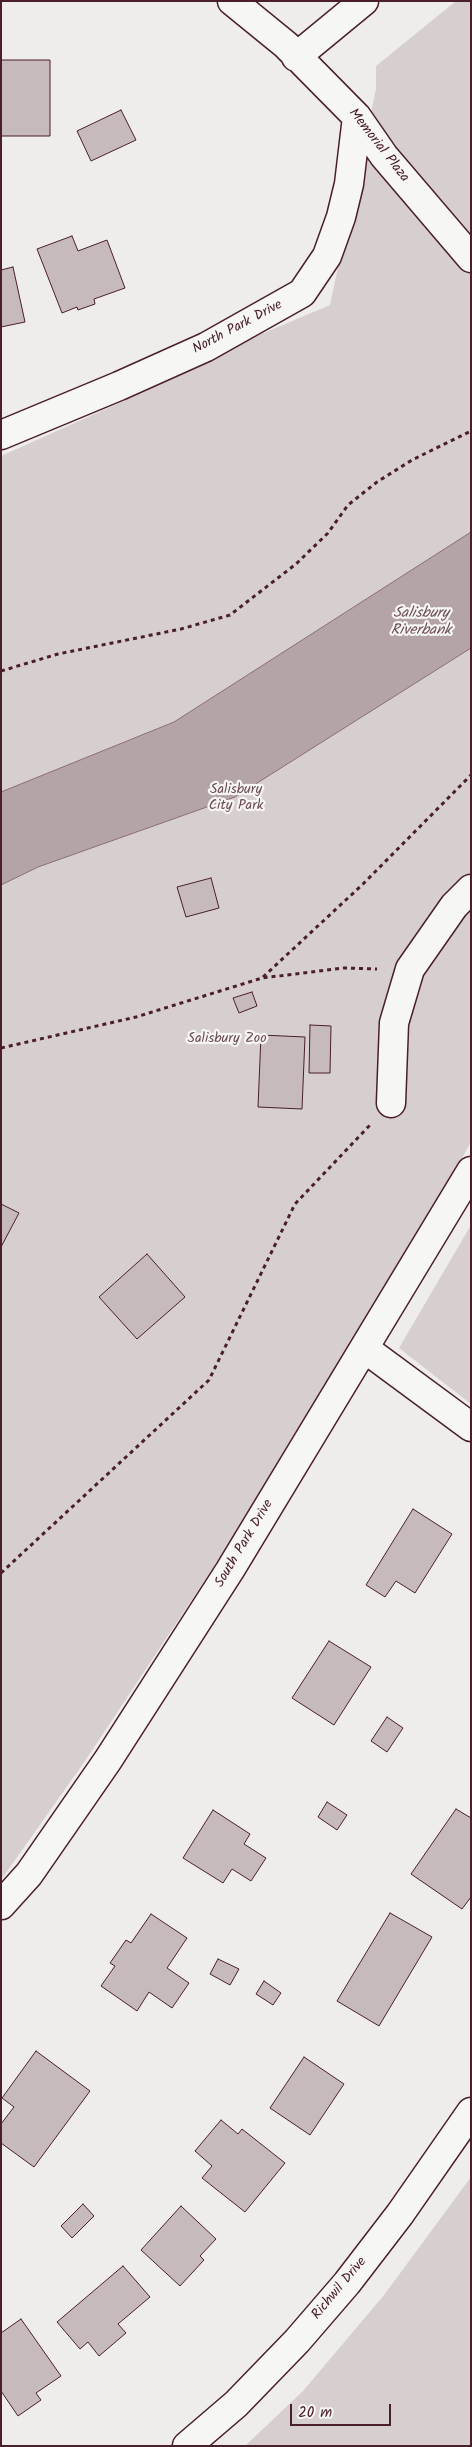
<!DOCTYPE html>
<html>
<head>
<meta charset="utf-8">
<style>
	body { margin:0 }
	#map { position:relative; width:472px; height:2447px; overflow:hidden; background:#efedea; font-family:Kalam,sans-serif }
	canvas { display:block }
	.frame { position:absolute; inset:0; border:2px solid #4a1f2b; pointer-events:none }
	.scale { position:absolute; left:290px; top:2404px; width:101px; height:22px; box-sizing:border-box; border:2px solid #4a1f2b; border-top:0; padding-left:6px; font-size:15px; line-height:18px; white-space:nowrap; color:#4a1f2b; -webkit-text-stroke:4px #f6f6f2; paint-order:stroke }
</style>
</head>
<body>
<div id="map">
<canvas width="472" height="2447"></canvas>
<div class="frame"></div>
<div class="scale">20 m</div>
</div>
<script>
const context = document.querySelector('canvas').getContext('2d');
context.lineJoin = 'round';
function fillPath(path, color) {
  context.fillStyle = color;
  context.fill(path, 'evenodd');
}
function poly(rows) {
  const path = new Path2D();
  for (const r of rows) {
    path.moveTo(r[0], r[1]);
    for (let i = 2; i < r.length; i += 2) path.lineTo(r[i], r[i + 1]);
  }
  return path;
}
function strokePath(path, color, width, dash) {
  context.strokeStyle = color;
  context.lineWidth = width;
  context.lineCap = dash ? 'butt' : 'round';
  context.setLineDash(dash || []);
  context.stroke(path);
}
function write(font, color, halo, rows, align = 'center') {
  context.font = font + ' Kalam,sans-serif';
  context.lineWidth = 4.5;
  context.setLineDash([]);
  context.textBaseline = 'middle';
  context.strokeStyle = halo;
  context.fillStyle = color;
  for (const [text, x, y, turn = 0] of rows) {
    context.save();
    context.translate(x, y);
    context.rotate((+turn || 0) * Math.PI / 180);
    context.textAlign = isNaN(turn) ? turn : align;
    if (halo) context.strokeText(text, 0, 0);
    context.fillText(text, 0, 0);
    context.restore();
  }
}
fillPath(poly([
	[456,1,471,1,471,1142,388,1289,305,1429,85,1761,1,1880,1,456,166,382,259,335,330,305,376,89,376,66],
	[471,1225,471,1404,399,1348],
	[471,2177,471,2446,245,2446,303,2391,384,2295]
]), '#d7cfce');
const water = poly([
	[471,532,471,648,235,797,38,867,1,885,1,792,174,722,471,532]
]);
fillPath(water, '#b4a4a5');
strokePath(water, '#8a6f74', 1);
const building = poly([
	[1,60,50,60,50,136,1,136,1,60],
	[121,110,136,140,91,161,77,131,121,110],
	[72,236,78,251,107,240,125,288,94,299,95,304,78,310,77,307,62,313,37,249,72,236],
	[13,267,25,322,1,327,1,270,13,267],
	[211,878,219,908,186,917,177,887,211,878],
	[252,992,257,1006,239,1013,233,998,252,992],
	[310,1025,331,1026,330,1073,309,1073,310,1025],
	[261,1035,305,1037,302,1109,258,1107,261,1035],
	[1,1204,19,1213,1,1247,1,1204],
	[147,1254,185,1297,137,1339,99,1297,147,1254],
	[413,1509,452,1534,415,1593,396,1581,385,1597,366,1585,413,1509],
	[329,1641,371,1667,334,1725,292,1698,329,1641],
	[387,1717,403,1728,387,1752,371,1741,387,1717],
	[327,1802,347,1815,337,1830,318,1817,327,1802],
	[456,1809,471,1818,471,1897,462,1909,411,1874,456,1809],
	[213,1810,250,1834,244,1844,266,1858,251,1881,232,1869,223,1883,183,1858,213,1810],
	[390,1913,432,1937,379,2026,337,2001,390,1913],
	[151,1914,187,1938,167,1968,189,1983,172,2008,149,1992,137,2011,101,1986,115,1966,110,1963,126,1940,131,1943,151,1914],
	[218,1959,239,1969,230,1985,210,1974,218,1959],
	[264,1981,281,1993,273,2005,256,1994,264,1981],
	[36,2051,90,2091,34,2167,1,2143,1,2124,14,2107,2,2098,36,2051],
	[304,2057,344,2084,310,2135,270,2108,304,2057],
	[221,2120,238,2134,242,2129,285,2163,245,2212,202,2178,212,2166,195,2151,221,2120],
	[83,2204,94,2216,72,2238,61,2226,83,2204],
	[181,2206,216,2239,200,2256,204,2260,180,2286,141,2250,181,2206],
	[123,2266,150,2297,118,2324,126,2333,99,2356,88,2342,80,2349,57,2322,123,2266],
	[21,2319,61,2376,36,2393,41,2400,18,2416,1,2391,1,2333,21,2319]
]);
fillPath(building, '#c6babb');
strokePath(building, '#4a1f2b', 1);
const minor = poly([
	[232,1,286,45,357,117,384,156,471,258],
	[296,57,364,1],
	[1,435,119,386,206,347,302,293,327,256,341,217,349,184,357,117],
	[391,1103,394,1023,410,969,454,906,471,889],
	[364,1348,471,1427],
	[1,1905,29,1874,108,1760,230,1570,471,1171],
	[187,2446,236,2404,297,2341,347,2283,400,2214,471,2112]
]);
strokePath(minor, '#4a1f2b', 31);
strokePath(poly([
	[1,671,58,654,181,629,230,615,296,564,328,533,348,505,377,482,412,460,471,431],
	[263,977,363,884,471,775],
	[1,1048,136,1017,262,978,344,968,377,969],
	[1,1573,209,1380,295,1204,370,1125]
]), '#4a1f2b', 3, [4, 4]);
strokePath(minor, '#f6f6f2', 28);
write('14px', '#4a1f2b', '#f6f6f2', [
	["Memorial Plaza",378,146,52],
	["North Park Drive",238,328,-28],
	["South Park Drive",245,1544,-59],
	["Richwil Drive",340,2289,-50]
]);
write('14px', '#6d4b54', '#f6f6f2', [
	["Salisbury",236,791],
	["City Park",236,807],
	["Salisbury Zoo",227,1040]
]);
write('italic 15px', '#6f4e56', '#f6f6f2', [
	["Salisbury",421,614],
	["Riverbank",421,631]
]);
</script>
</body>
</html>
